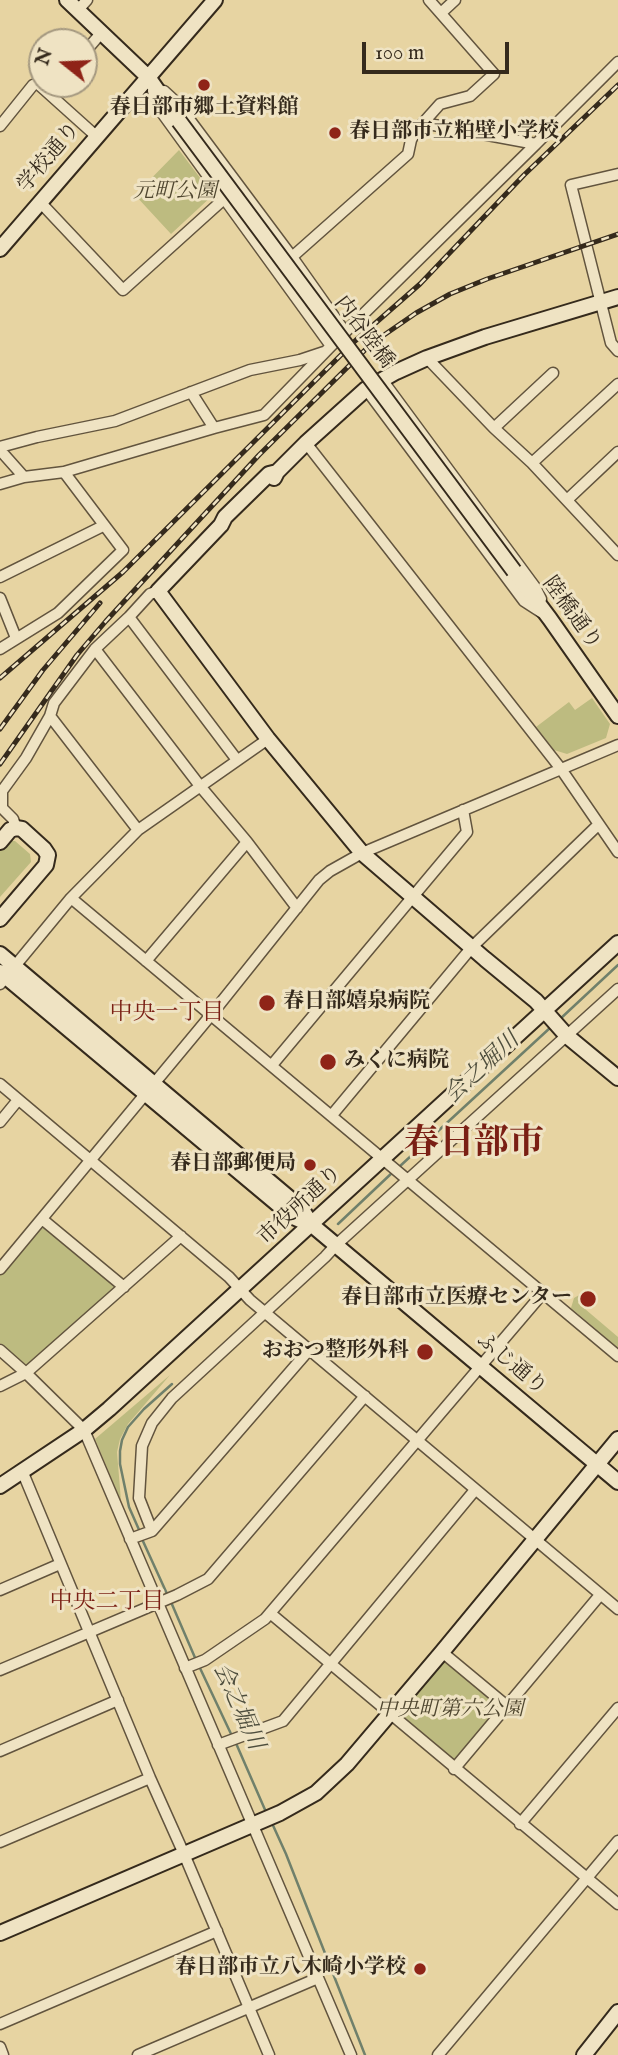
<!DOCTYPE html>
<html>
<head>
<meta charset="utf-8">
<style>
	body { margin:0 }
	#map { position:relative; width:618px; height:2055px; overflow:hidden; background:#e7d4a2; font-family:"IM FELL English",serif }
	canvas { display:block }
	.north { position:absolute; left:28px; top:28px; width:70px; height:70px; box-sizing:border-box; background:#efe3c3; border:2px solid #a59980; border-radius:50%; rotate:288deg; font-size:19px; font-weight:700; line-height:28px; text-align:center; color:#352a1c }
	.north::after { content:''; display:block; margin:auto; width:24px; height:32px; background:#8f2418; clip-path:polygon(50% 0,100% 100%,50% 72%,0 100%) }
	.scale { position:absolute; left:362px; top:42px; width:147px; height:32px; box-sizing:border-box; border:4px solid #352a1c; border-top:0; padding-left:9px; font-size:21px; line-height:24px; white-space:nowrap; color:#352a1c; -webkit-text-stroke:5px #efe3c3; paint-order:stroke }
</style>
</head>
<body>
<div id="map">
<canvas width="618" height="2055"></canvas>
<div class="north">N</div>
<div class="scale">100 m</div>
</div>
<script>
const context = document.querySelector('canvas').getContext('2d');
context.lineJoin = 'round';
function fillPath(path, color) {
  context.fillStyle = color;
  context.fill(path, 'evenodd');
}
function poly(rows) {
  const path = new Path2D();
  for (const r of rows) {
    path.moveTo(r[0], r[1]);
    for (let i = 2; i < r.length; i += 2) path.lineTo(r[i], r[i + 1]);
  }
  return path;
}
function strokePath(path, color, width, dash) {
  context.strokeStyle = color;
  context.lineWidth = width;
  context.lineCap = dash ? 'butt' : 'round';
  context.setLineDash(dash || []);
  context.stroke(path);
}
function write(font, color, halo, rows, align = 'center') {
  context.font = font + ' "IM FELL English","Noto Serif JP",serif';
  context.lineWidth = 6;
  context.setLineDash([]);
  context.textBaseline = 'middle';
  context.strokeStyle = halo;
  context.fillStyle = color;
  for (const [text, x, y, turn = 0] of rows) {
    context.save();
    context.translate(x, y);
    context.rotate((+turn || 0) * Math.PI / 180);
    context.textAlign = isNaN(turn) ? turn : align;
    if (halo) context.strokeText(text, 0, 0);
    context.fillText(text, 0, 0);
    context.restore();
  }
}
fillPath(poly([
	[179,150,213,195,171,234,135,195],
	[592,698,610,724,606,738,567,754,554,750,536,727,569,702,575,710],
	[9,841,15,841,30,854,31,862,0,897,0,851],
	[45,1224,121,1287,28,1366,0,1343,0,1276],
	[581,1294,583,1295,578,1303,618,1337,618,1348,571,1308,574,1298],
	[170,1375,128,1424,120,1439,117,1452,121,1501,95,1439],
	[444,1660,499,1707,454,1760,400,1714]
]), '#bdbb80');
strokePath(poly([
	[559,1020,618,965],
	[399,1167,551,1027],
	[338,1224,394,1171],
	[140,1532,129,1507,120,1464,120,1451,122,1440,128,1427,144,1409,172,1384],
	[142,1539,168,1596],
	[171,1602,196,1660],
	[199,1666,232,1736],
	[235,1741,266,1812],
	[271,1821,286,1854,365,2055]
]), '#70806b', 2.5);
const street = poly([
	[78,10,87,0],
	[441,13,455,0],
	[84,53,102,32],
	[37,83,96,136],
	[153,91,160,110,331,346],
	[164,91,177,103,292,257,345,332],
	[423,123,536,144,618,62],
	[0,126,33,85,41,82],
	[618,174,571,185,611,343,618,351],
	[40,202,123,290,225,198],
	[292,257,408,154,411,140,415,132,440,104,470,96,494,74,429,0],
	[427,358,494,428,532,463,618,555],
	[383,381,535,587,541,599],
	[366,389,524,601,541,612],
	[191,392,214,428],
	[494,428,553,373],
	[306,443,561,769,618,852],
	[0,447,37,437,115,421,250,370,300,360,324,352],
	[0,450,24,477],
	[532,463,618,384],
	[0,484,24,477,64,472,214,428,264,415,331,346,536,144],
	[567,500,618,452],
	[0,577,103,526],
	[0,598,16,638],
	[129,617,237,760],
	[0,649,58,613,123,550,64,472],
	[95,649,200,786,247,842,297,908],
	[50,716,138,830],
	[16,828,13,819,2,808,2,791,26,758,50,716,54,703,95,649,129,617,150,594,158,591],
	[71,898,618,1356],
	[146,961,247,842],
	[0,984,71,898,138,830,268,739],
	[272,1065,467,832,463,810],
	[0,1084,229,1277,250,1300,618,1609],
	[332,1115,472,947,598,825],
	[0,1122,18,1100],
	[42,1219,124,1287],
	[0,1269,211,1015,319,880,330,871,362,853,618,745],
	[0,1350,26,1373,84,1430,351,2055],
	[0,1386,26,1373,181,1236],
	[23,1473,150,1778,184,1854,269,2055],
	[152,1531,139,1498,142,1446,152,1423,172,1398,325,1257,336,1245,618,989],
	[130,1539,152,1531,309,1350],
	[0,1590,60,1564],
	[270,1613,618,1904],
	[442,1652,507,1706],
	[185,1668,205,1660,265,1619,543,1293],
	[0,1670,177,1595,208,1579,365,1396],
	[218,1745,283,1721,475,1490],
	[0,1751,118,1700],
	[454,1769,600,1595],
	[520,1824,618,1708],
	[0,1842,150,1778],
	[0,2024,217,1931],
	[0,2047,3,2055],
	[138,2055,318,1978],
	[438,2055,618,1841]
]);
const secondary = poly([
	[67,0,148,77,179,121],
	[0,249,215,0],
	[277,472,269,474,225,517,221,525,158,591,268,739,362,853,485,959,536,1001,567,1036,618,1078],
	[274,478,277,472,306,443,366,389,396,372,427,358,485,337,618,297],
	[514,571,550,619,618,716],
	[0,842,10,830,16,828,22,829,44,849,48,855,46,865,0,919],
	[0,954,301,1208,312,1225,618,1482],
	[0,972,293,1217,312,1225],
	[0,1486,84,1430,109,1409,618,943],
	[0,1933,280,1813,316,1793,347,1764,442,1652,618,1439],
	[584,2055,618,2012]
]);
strokePath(street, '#62543e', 13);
strokePath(secondary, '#352a1c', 18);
strokePath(street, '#efe3c3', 10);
strokePath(secondary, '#efe3c3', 14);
const rail = poly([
	[0,678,123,572,355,341,420,284,524,175,618,85],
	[0,729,43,670,100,603],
	[0,764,77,655,106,621,259,455,371,344,416,313,450,294,487,279,618,234]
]);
strokePath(rail, '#352a1c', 5);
strokePath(rail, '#efe3c3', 2.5, [8]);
const secondaryBridge = poly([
	[179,121,514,571]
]);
strokePath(secondaryBridge, '#352a1c', 18, []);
strokePath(secondaryBridge, '#efe3c3', 14);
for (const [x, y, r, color] of [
	[204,85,7,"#8f2418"],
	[335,133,7,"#8f2418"],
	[267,1003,9,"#8f2418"],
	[328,1062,9,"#8f2418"],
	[310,1165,7,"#8f2418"],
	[588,1299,9,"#8f2418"],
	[425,1352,9,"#8f2418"],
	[420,1969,7,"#8f2418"]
]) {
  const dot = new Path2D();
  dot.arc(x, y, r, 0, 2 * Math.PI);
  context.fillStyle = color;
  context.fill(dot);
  strokePath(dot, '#efe3c3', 2.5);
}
write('bold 21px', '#352a1c', '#efe3c3', [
	["春日部市郷土資料館",204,109,"center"],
	["春日部市立粕壁小学校",349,133,"left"],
	["春日部嬉泉病院",283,1003,"left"],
	["みくに病院",344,1062,"left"],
	["春日部郵便局",296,1165],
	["春日部市立医療センター",572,1299],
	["おおつ整形外科",409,1352],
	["春日部市立八木崎小学校",406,1969]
], 'right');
write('21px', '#352a1c', '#efe3c3', [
	["学校通り",50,158,-50],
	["内谷陸橋",363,333,53],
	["陸橋通り",571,614,54],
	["市役所通り",301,1206,-43],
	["ふじ通り",511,1365,40]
]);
write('italic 21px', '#504730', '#efe3c3', [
	["元町公園",175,193],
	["中央町第六公園",450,1711]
]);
write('23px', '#7a1f14', '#efe3c3', [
	["中央一丁目",167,1014],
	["中央二丁目",107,1603]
]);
write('italic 23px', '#4e4e3d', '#efe3c3', [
	["会之堀川",483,1069,-43],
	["会之堀川",237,1707,66]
]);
write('bold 35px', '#7a1f14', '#efe3c3', [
	["春日部市",474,1146]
]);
</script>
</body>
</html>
